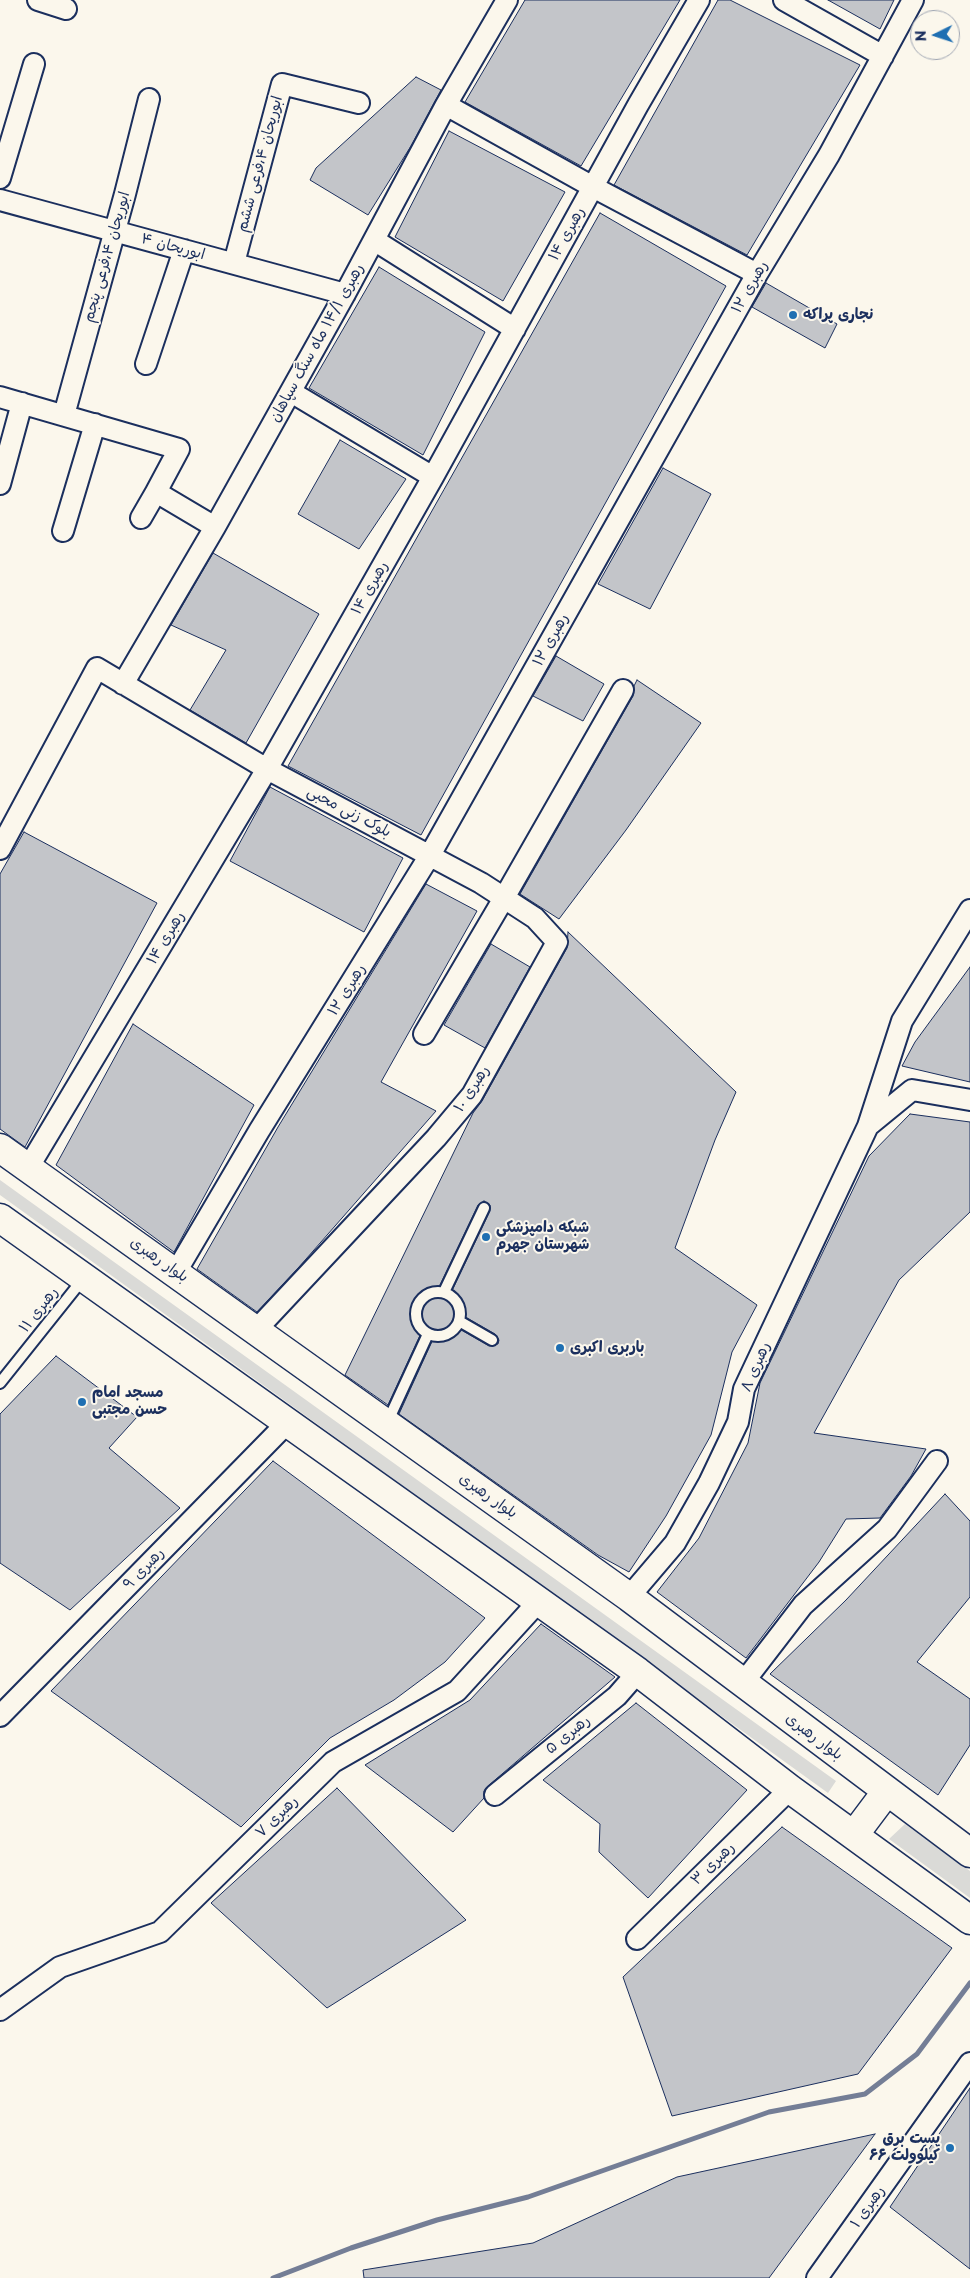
<!DOCTYPE html>
<html>
<head>
<meta charset="utf-8">
<style>
	body { margin:0 }
	#map { position:relative; width:970px; height:2278px; overflow:hidden; background:#fbf7ec; font-family:"Playpen Sans",sans-serif }
	canvas { display:block }
	.north { position:absolute; left:910px; top:10px; width:50px; height:50px; box-sizing:border-box; background:#fbf7ec; border:1px solid #a1a7b3; border-radius:50%; rotate:266deg; font-size:14px; font-weight:700; line-height:20px; text-align:center; color:#1b2f5e }
	.north::after { content:''; display:block; margin:auto; width:18px; height:22px; background:#1f6fb2; clip-path:polygon(50% 0,100% 100%,50% 72%,0 100%) }
</style>
</head>
<body>
<div id="map">
<canvas width="970" height="2278"></canvas>
<div class="north">N</div>
</div>
<script>
const context = document.querySelector('canvas').getContext('2d');
context.lineJoin = 'round';
function fillPath(path, color) {
  context.fillStyle = color;
  context.fill(path, 'evenodd');
}
function poly(rows) {
  const path = new Path2D();
  for (const r of rows) {
    if (r.length === 3) {
      path.moveTo(r[0] + r[2], r[1]);
      path.arc(r[0], r[1], r[2], 0, 2 * Math.PI);
      continue;
    }
    path.moveTo(r[0], r[1]);
    for (let i = 2; i < r.length; i += 2) path.lineTo(r[i], r[i + 1]);
  }
  return path;
}
function strokePath(path, color, width, dash) {
  context.strokeStyle = color;
  context.lineWidth = width;
  context.lineCap = dash ? 'butt' : 'round';
  context.setLineDash(dash || []);
  context.stroke(path);
}
function write(font, color, halo, rows, align = 'center') {
  context.font = font + ' "Playpen Sans","Playpen Sans Arabic",sans-serif';
  context.lineWidth = 4;
  context.setLineDash([]);
  context.textBaseline = 'middle';
  context.strokeStyle = halo;
  context.fillStyle = color;
  for (const [text, x, y, turn = 0] of rows) {
    context.save();
    context.translate(x, y);
    context.rotate((+turn || 0) * Math.PI / 180);
    context.textAlign = isNaN(turn) ? turn : align;
    if (halo) context.strokeText(text, 0, 0);
    context.fillText(text, 0, 0);
    context.restore();
  }
}
fillPath(poly([
	[0,1180,836,1781,828,1793,0,1195],
	[905,1824,970,1871,970,1898,889,1839]
]), '#dadad7');
strokePath(poly([
	[273,2278,351,2248,437,2220,528,2197,769,2112,865,2094,917,2054,970,1983]
]), '#747e96', 5);
const building = poly([
	[525,0,680,0,581,166,465,102,525,0],
	[718,0,730,0,860,65,747,255,614,185,718,0],
	[828,0,894,0,880,29,828,0],
	[416,77,441,90,411,146,368,215,310,180,316,168,416,77],
	[449,131,565,192,503,301,395,237,449,131],
	[600,213,726,286,421,835,288,766,600,213],
	[379,267,485,332,423,455,309,388,379,267],
	[766,283,837,324,825,348,752,307,766,283],
	[340,440,406,479,359,549,298,514,340,440],
	[663,468,711,494,650,609,598,584,663,468],
	[213,553,319,614,246,743,190,710,226,650,171,625,213,553],
	[556,656,604,684,583,721,533,696,556,656],
	[637,680,701,723,626,830,559,919,520,894,633,696,634,686,637,680],
	[270,787,403,858,364,932,230,861,270,787],
	[24,832,157,903,25,1147,0,1129,0,874,24,832],
	[426,884,477,911,381,1082,436,1111,299,1267,257,1312,197,1269,278,1127,426,884],
	[568,932,736,1092,715,1140,675,1248,757,1305,732,1352,711,1435,666,1516,629,1572,598,1555,399,1414,434,1337,435,1333,431,1328,427,1327,422,1331,388,1405,345,1375,473,1113,482,1101,567,948,568,932],
	[484,1201,490,1205,490,1211,450,1295,447,1298,442,1298,438,1295,438,1289,478,1205,484,1201],
	[456,1315,462,1315,495,1334,499,1340,498,1344,489,1346,456,1327,452,1321,456,1315],
	[491,944,530,967,485,1048,444,1025,491,944],
	[970,967,970,1082,902,1066,915,1042,970,967],
	[133,1024,254,1105,174,1252,56,1165,133,1024],
	[910,1114,970,1122,970,1212,899,1280,814,1433,926,1449,911,1476,880,1518,846,1519,819,1562,746,1658,657,1592,699,1538,748,1443,760,1383,869,1156,910,1114],
	[56,1356,137,1417,109,1448,180,1508,70,1610,0,1563,0,1414,56,1356],
	[273,1461,485,1618,445,1662,394,1700,330,1738,241,1827,51,1691,273,1461],
	[945,1494,970,1521,970,1597,917,1662,970,1699,970,1745,938,1795,770,1674,846,1600,945,1494],
	[541,1624,615,1677,488,1786,484,1791,484,1798,453,1832,365,1765,470,1700,541,1624],
	[636,1703,747,1790,648,1898,599,1852,600,1824,543,1780,636,1703],
	[337,1788,466,1920,327,2008,211,1903,337,1788],
	[782,1827,952,1948,858,2074,672,2116,623,1977,782,1827],
	[970,2088,970,2269,890,2207,970,2088],
	[875,2134,769,2278,364,2278,363,2270,533,2243,677,2177,875,2134]
]);
fillPath(building, '#c3c5c9');
strokePath(building, '#1b2f5e', 1);
const service = poly([
	[438,1314,22],
	[444,1292,484,1208],
	[459,1321,492,1340],
	[0,1383,83,1279],
	[387,1423,428,1334]
]);
const minor = poly([
	[38,0,66,9],
	[784,0,883,56],
	[446,105,593,187,757,274],
	[0,178,34,64],
	[0,200,345,294],
	[374,240,515,329],
	[234,263,282,84,359,103],
	[146,364,184,250],
	[291,392,433,477],
	[0,397,179,449,156,492,215,527],
	[64,415,125,194,149,99],
	[0,484,22,403],
	[141,518,156,492],
	[63,531,95,424],
	[123,684,215,527,345,294,446,105,507,0],
	[0,849,97,668,267,769,481,883,535,918,557,942,472,1095,436,1138,256,1330],
	[424,1034,504,898,623,690],
	[868,1126,912,1090,970,1100],
	[28,1168,267,769,433,477,638,105,699,0],
	[176,1272,259,1131,430,855,757,274,829,155,913,0],
	[629,1597,675,1543,709,1483,738,1422,744,1389,868,1126,902,1021,970,910],
	[743,1683,803,1605,887,1529,937,1461],
	[0,1716,288,1422],
	[495,1795,617,1696,638,1672],
	[637,1939,790,1789],
	[0,2010,60,1967,160,1932,333,1762,457,1691,539,1601],
	[817,2278,970,2063]
]);
const primary = poly([
	[0,1148,629,1597,970,1853],
	[0,1218,638,1672,790,1789,970,1920],
	[854,1835,887,1791]
]);
strokePath(service, '#1b2f5e', 14);
strokePath(minor, '#1b2f5e', 24);
strokePath(primary, '#1b2f5e', 31);
strokePath(service, '#fbf7ec', 10);
strokePath(minor, '#fbf7ec', 20);
strokePath(primary, '#fbf7ec', 28);
for (const [x, y, r, color] of [
	[793,315,5,"#1f6fb2"],
	[486,1237,5,"#1f6fb2"],
	[560,1348,5,"#1f6fb2"],
	[82,1402,5,"#1f6fb2"],
	[950,2148,5,"#1f6fb2"]
]) {
  const dot = new Path2D();
  dot.arc(x, y, r, 0, 2 * Math.PI);
  context.fillStyle = color;
  context.fill(dot);
  strokePath(dot, '#fbf7ec', 2);
}
write('15px', '#1b2f5e', '#fbf7ec', [
	["ابوریحان ۴،فرعی ششم",260,164,-75],
	["رهبری ۱۴",567,234,-61],
	["ابوریحان ۴",173,247,15],
	["ابوریحان ۴،فرعی پنجم",107,257,-74],
	["رهبری ۱۲",750,287,-60],
	["رهبری ۱۴/۱ ماه سنگ سپاهان",317,343,-61],
	["رهبری ۱۴",370,588,-60],
	["رهبری ۱۲",551,640,-61],
	["بلوک زنی محبی",349,812,28],
	["رهبری ۱۴",166,938,-59],
	["رهبری ۱۲",347,990,-58],
	["رهبری ۱۰",472,1089,-57],
	["بلوار رهبری",159,1260,35],
	["رهبری ۱۱",39,1310,-52],
	["رهبری ۸",756,1367,-67],
	["بلوار رهبری",488,1496,35],
	["رهبری ۹",144,1569,-46],
	["رهبری ۵",568,1735,-39],
	["بلوار رهبری",814,1737,37],
	["رهبری ۷",277,1817,-44],
	["رهبری ۳",713,1864,-44],
	["رهبری ۱",868,2207,-55]
]);
write('bold 15px', '#1b2f5e', '#fbf7ec', [
	["نجاری پراکه",803,315],
	["شبکه دامپزشکی",496,1228],
	["شهرستان جهرم",496,1245],
	["باربری اکبری",570,1348],
	["مسجد امام",92,1393],
	["حسن مجتبی",92,1410],
	["پست برق",940,2139,"right"],
	["۶۶ کیلوولت",940,2156,"right"]
], 'left');
</script>
</body>
</html>
